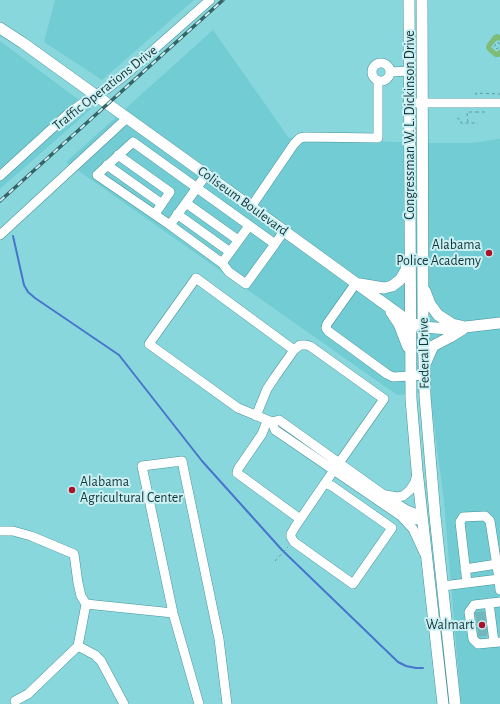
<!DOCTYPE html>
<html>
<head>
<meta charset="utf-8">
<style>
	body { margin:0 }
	canvas { display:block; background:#88d7dd }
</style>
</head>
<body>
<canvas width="500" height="704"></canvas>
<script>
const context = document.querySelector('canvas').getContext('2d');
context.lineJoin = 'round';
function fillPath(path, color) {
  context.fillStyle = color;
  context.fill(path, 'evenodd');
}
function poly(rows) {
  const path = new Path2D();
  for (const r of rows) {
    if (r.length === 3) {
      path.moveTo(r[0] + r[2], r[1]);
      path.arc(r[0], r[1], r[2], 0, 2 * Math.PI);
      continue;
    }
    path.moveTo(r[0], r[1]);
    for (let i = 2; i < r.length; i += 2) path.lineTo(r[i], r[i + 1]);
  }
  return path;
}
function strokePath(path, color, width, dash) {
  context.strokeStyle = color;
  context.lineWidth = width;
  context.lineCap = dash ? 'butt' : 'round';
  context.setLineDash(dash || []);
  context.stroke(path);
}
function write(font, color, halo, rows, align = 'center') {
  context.font = font + ' "Alegreya Sans",sans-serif';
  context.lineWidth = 4;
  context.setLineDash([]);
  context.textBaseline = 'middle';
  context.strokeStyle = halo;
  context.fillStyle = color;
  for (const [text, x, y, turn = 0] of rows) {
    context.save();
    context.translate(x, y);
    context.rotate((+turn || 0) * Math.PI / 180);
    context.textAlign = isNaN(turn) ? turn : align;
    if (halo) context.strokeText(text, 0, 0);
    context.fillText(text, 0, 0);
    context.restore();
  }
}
fillPath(poly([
	[55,0,194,0,102,80,44,42],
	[213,30,289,138,428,143,472,143,500,139,500,704,461,704,444,502,430,392,397,395,66,162],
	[0,41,91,109,0,189]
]), '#72ccd3');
fillPath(poly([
	[497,34,500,35,500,40,499,41,497,40,491,47,497,52,500,49,500,56,499,57,495,57,488,51,486,48,487,44,494,35]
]), '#7dbd77');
strokePath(poly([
	[13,236,24,285,28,292,35,298,119,355,202,461,282,550,398,662,406,666,416,668,423,668]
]), '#4775cd', 2);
strokePath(poly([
	[476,617,487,615],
	[477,625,487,623],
	[478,632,488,631]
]), '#71b7bc', 9, [9, 4.5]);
const minor = poly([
	[381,72,9],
	[390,72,410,71],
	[410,103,500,103],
	[118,155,170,192,155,214],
	[107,165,162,204],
	[206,175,170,225,222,263,249,226],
	[0,176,69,113,94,95,107,89,124,76,210,0],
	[186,203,238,240],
	[251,207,294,144,300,138,305,137,378,138,378,81],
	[177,214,230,252],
	[170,225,97,175,133,142,275,244,284,231],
	[0,235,127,118],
	[222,263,229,272,246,284,275,244],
	[356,283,327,324,326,328,328,331,387,374,393,377,410,376,424,375],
	[294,350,300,345,306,345,310,346,384,399,339,463,325,483,312,502,295,527,291,534,291,537,294,542,353,584,392,528,332,486,325,483],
	[256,416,267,389,275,377,294,350,196,278,149,344,238,408,243,410,272,422,279,420,391,500,407,510,422,516],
	[267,421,262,434,238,469,237,473,300,519],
	[272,422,275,430,401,516,416,520,422,516],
	[386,495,397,497,403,496,410,490,415,482,417,473],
	[401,516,413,529,424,553],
	[0,531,13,531,31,536,74,554,78,583,81,596,86,604,78,646,28,694,15,701],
	[465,569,497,564],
	[500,579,499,579,500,590],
	[443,586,499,579,490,521,485,516,463,517,460,522,467,583],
	[500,602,474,605,469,612,473,639,478,644,500,642],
	[489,603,494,642],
	[86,604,173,613],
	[78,646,95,655,101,661,124,704],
	[199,704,173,613,142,466,182,461,219,639,227,704]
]);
const major = poly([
	[409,0,411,399,417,470,443,704],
	[422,0,423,327,425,396,435,516,455,704],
	[0,28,23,43,251,207,411,323,423,327,448,329,500,323],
	[360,284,384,288,392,286,400,280,406,270,407,262],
	[425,291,430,304,438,315,452,324,461,326],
	[391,312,399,324,408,347],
	[426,362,433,346,450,337,463,329]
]);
strokePath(minor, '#449399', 10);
strokePath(major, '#449399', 12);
strokePath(poly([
	[500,44,497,42,494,47,497,49,500,46],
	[476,95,476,93,500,94],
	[476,112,486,112],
	[457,118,461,120,461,123,478,123],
	[468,122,467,112,476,112],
	[275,561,288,547]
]), '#5c9a9f', 1, [3, 3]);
strokePath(minor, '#fff', 9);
strokePath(major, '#fff', 11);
const rail = poly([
	[0,201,223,0]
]);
strokePath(rail, '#356366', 3.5);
strokePath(rail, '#cbf0f3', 2, [6]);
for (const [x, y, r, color] of [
	[489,253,4,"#a91228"],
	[72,490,4,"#a91228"],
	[482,625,4,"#a91228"]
]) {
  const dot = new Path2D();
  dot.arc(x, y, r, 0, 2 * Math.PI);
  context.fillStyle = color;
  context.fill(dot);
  strokePath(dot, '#cbf0f3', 1.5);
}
write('14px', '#143538', '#cbf0f3', [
	["Traffic Operations Drive",105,88,-38],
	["Congressman W. L. Dickinson Drive",410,125,-90],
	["Coliseum Boulevard",243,201,36],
	["Federal Drive",424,353,-91]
]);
write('14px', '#143538', '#cbf0f3', [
	["Alabama",481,245],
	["Police Academy",481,261],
	["Alabama",80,482,"left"],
	["Agricultural Center",80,498,"left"],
	["Walmart",474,625]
], 'right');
</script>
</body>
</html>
